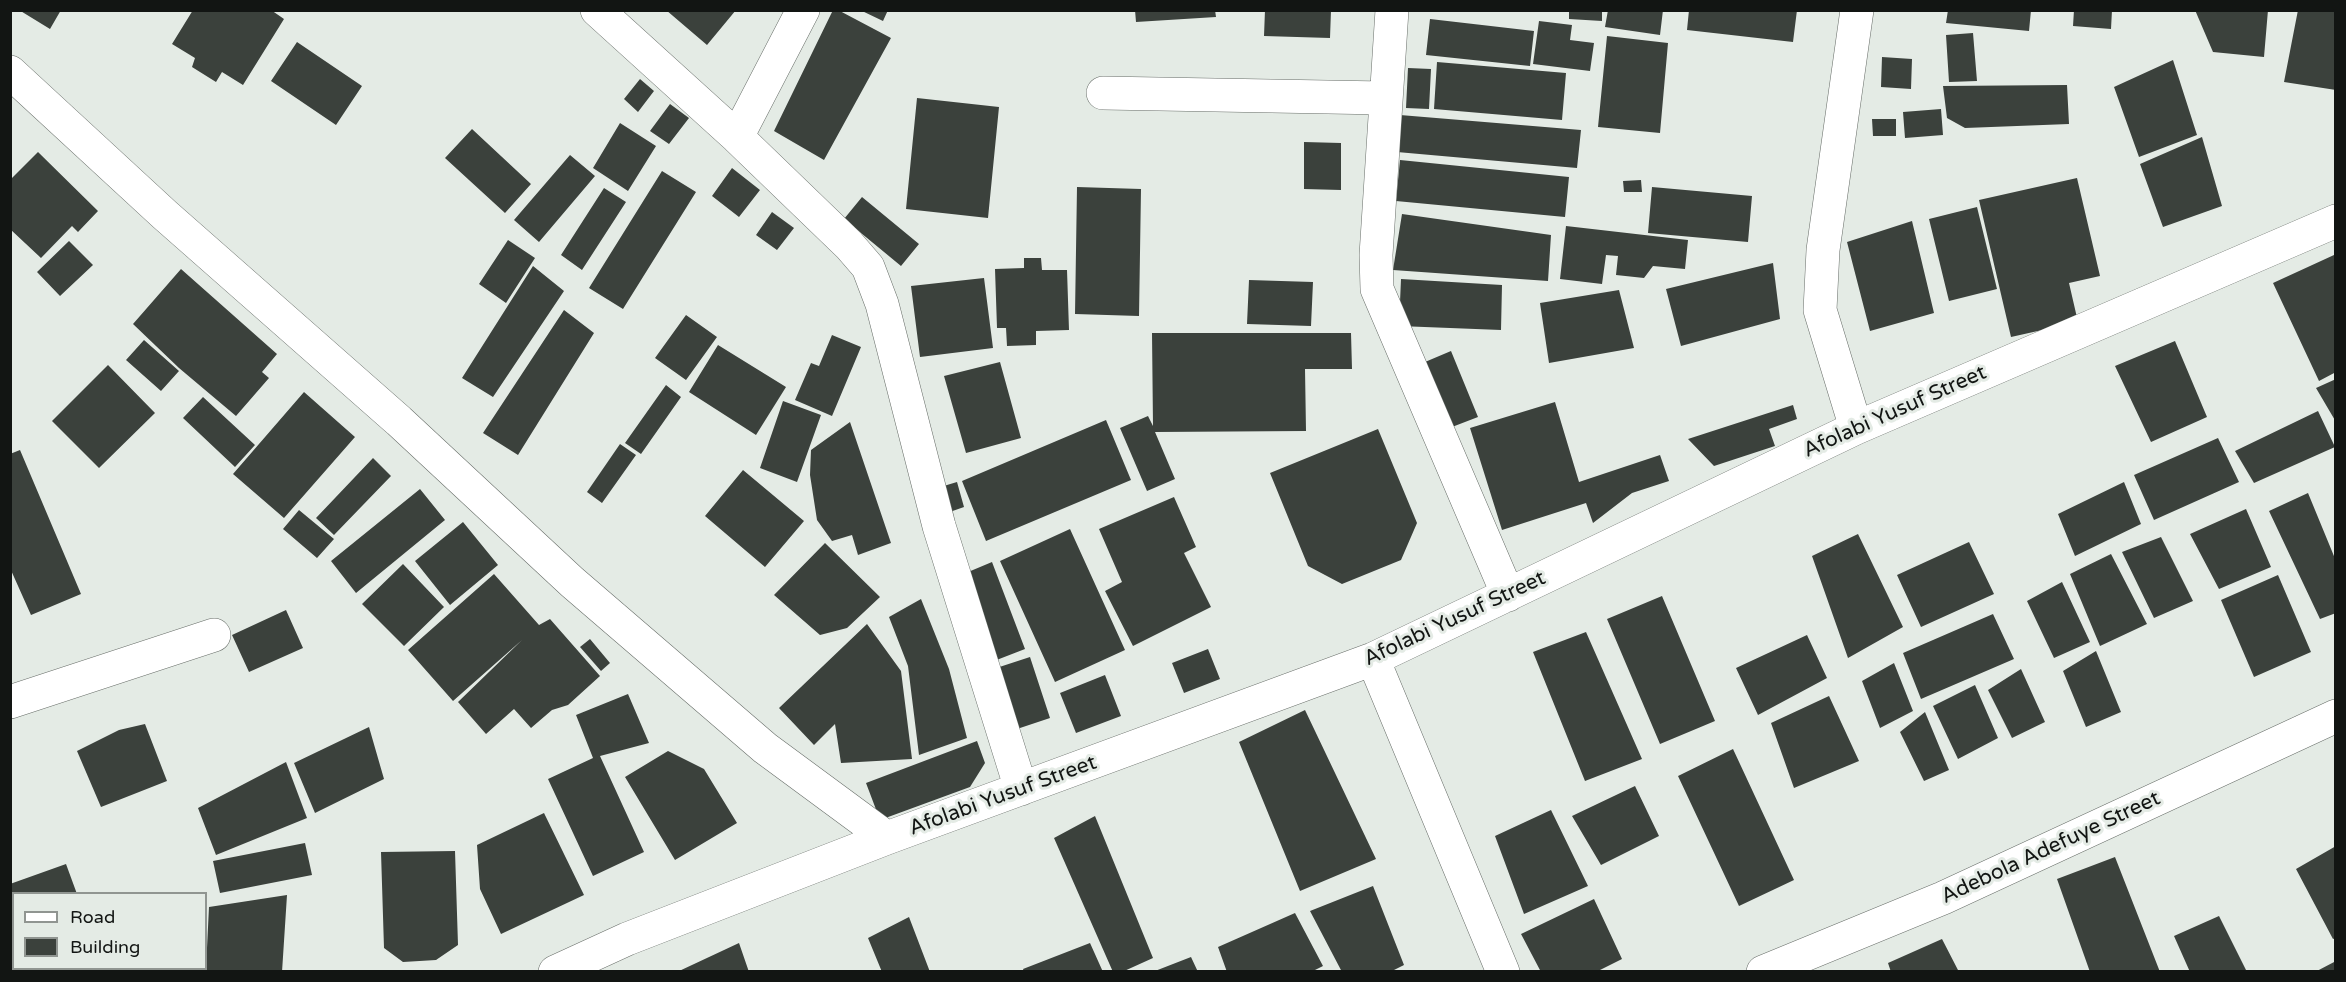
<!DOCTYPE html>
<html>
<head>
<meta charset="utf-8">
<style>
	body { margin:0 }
	#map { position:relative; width:2346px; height:982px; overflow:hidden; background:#e4ebe5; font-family:"Varela Round",sans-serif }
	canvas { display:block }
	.frame { position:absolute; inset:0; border:12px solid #121513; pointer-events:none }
	.legend { position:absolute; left:12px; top:892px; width:195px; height:78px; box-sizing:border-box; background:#e4ebe5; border:2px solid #909591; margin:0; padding:8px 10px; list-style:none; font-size:18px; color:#121513 }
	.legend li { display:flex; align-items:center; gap:12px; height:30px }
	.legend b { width:30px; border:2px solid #909591 }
</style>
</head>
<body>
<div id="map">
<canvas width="2346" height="982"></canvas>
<div class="frame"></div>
<ul class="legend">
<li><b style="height:8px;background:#fff"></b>Road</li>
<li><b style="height:16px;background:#3b413c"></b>Building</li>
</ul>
</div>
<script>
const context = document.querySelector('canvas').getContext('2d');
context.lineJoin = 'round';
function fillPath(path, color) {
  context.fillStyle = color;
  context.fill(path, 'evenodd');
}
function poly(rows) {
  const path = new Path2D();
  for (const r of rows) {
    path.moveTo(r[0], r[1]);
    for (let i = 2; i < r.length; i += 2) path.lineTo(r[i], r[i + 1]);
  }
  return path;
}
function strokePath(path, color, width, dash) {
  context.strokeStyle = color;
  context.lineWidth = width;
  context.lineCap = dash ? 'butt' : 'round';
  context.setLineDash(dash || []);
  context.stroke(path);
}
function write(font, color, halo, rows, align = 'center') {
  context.font = font + ' "Varela Round",sans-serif';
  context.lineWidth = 6;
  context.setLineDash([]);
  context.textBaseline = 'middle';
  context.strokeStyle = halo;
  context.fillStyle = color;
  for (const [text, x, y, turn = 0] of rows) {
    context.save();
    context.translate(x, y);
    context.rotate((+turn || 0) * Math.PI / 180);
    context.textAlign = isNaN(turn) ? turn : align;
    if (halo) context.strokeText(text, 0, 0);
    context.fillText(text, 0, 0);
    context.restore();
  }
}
fillPath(poly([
	[19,10,61,10,50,29],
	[193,10,271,10,284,19,243,85,222,72,216,82,192,67,195,58,172,44],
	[666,10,736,10,707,45],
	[833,10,838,10,891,38,824,160,774,131],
	[860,10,888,10,883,21],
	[1135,10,1215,10,1216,17,1136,22],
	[1265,10,1331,10,1330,38,1264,36],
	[1569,10,1602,10,1602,21,1569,19],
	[1608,10,1663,10,1660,35,1605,27],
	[1689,10,1797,10,1793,42,1687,30],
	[1948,10,2031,10,2029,31,1946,23],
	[2074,10,2112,10,2111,29,2073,26],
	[2195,10,2268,10,2264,57,2213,52],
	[2298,10,2336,10,2336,90,2284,82],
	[1430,19,1534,31,1530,66,1426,55],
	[1539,21,1572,25,1570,40,1594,43,1590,71,1533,64],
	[1973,33,1977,81,1949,82,1946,35],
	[1607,36,1668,43,1660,133,1598,127],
	[297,42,362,86,336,125,271,81],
	[1882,57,1912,59,1911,89,1881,87],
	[2173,60,2197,135,2139,157,2114,87],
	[1437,62,1566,73,1562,120,1434,109],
	[1408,68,1431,69,1429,109,1406,108],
	[640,79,654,91,638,112,624,99],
	[2067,85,2069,124,1965,128,1947,118,1943,86],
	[917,98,999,107,988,218,906,209],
	[670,104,689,118,669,144,650,131],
	[1941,109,1943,135,1905,138,1903,112],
	[1400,115,1581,130,1577,168,1397,152],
	[1872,119,1896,119,1896,136,1873,136],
	[620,123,656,146,628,191,593,168],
	[472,129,531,184,505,213,445,158],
	[2202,137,2222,206,2163,227,2140,164],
	[1304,142,1341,143,1341,190,1304,189],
	[38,152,98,211,78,232,72,226,41,258,10,229,10,180],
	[570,155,595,176,539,242,514,220],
	[1400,160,1569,177,1565,217,1396,201],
	[732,168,760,190,739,217,712,196],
	[662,171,696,192,623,309,589,288],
	[2077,178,2100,276,2069,283,2078,322,2011,337,1979,200],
	[1641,180,1642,192,1624,192,1623,181],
	[1077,187,1141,189,1139,316,1075,314],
	[1652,187,1752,196,1748,242,1648,233],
	[604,188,626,202,582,270,561,255],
	[862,197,919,244,901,266,844,219],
	[1977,207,1997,289,1949,301,1929,219],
	[772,212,794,228,777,250,756,235],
	[1402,214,1551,235,1548,281,1393,270],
	[1912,221,1934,313,1870,331,1847,242],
	[1566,226,1688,240,1685,269,1653,266,1644,278,1616,275,1618,256,1606,255,1602,284,1560,279],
	[508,240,535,258,506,303,479,284],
	[69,241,93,265,60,296,37,272],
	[2334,255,2336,372,2319,381,2273,283],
	[1024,258,1041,258,1042,270,1067,270,1069,330,1036,331,1036,345,1007,346,1006,328,997,328,995,269,1024,268],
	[1773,263,1780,319,1681,346,1666,289],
	[533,266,564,291,493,397,462,378],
	[181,269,277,354,262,372,269,378,236,416,179,368,133,324],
	[984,278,993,348,920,357,911,286],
	[1401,279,1502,285,1501,330,1399,326],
	[1249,280,1313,282,1311,326,1247,324],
	[1619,290,1634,348,1549,363,1540,303],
	[564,310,594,333,518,455,483,433],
	[686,315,717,337,686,380,655,358],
	[1152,333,1351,333,1352,369,1305,369,1306,431,1155,432,1175,479,1147,491,1120,428,1148,416,1153,426],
	[832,335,861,347,832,416,795,400,811,363,819,366],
	[144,340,179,371,161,391,126,360],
	[2175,341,2207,417,2151,442,2115,366],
	[718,345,786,387,756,435,689,392],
	[1451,351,1478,417,1452,427,1425,362],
	[1000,362,1021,438,966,453,944,376],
	[108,365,155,413,99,468,52,421],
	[2336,379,2336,422,2316,388],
	[666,385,681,397,641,454,625,443],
	[304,392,355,437,284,518,233,474],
	[203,397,255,445,235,467,183,418],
	[783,401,821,415,797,482,760,468],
	[1555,402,1579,482,1660,455,1669,481,1632,493,1593,523,1586,503,1502,530,1470,428],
	[1793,405,1797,419,1769,429,1775,446,1714,466,1688,439],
	[2318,411,2335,447,2254,483,2235,451],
	[1106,420,1131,480,986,541,962,481],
	[850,422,891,543,858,555,852,535,832,541,817,520,810,475,811,450],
	[1378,429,1417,523,1401,560,1342,584,1308,566,1270,473],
	[2218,438,2239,482,2154,520,2134,475],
	[620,444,636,455,602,503,587,492],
	[20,450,81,594,31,615,10,568,10,454],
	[373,458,391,476,334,535,316,518],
	[743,470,804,521,765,567,705,516],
	[957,482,964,507,944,514,937,488],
	[2124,482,2141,524,2075,556,2058,514],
	[420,489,445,520,356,593,331,561],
	[2308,493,2336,561,2336,613,2320,619,2269,511],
	[1174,497,1196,547,1184,553,1211,607,1133,646,1105,591,1122,582,1099,529],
	[2246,509,2271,567,2219,589,2190,534],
	[299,510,334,539,317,558,283,529],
	[463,522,498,565,450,605,415,561],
	[1070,529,1125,650,1055,682,1000,561],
	[1858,534,1903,627,1848,658,1812,556],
	[2161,537,2193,601,2154,618,2122,552],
	[1969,542,1994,594,1921,627,1897,575],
	[825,543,880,597,847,628,820,635,774,595],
	[2111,554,2147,624,2100,646,2070,574],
	[992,562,1025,649,994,661,961,575],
	[403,564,444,607,404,646,362,604],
	[494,574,539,625,550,619,600,676,568,705,552,710,531,728,514,709,486,734,458,702,522,640,453,701,408,650],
	[2278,575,2311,652,2254,677,2221,600],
	[2062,582,2090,642,2054,658,2027,601],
	[1662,596,1715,721,1660,744,1607,619],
	[921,599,949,669,967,738,919,755,908,666,889,617],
	[286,610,303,648,249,672,232,635],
	[1993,614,2014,659,1921,699,1903,653],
	[867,624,901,671,912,759,841,763,835,724,814,745,779,708],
	[1586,632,1642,759,1585,781,1533,652],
	[1807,635,1827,678,1758,715,1736,668],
	[590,639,610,663,601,671,580,647],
	[1208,649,1220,679,1184,693,1172,663],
	[2096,651,2121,712,2086,727,2063,671],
	[1030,657,1050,718,999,735,978,674],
	[1894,663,1913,711,1880,728,1862,681],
	[2021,669,2045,722,2012,738,1988,690],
	[1105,675,1121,716,1076,733,1060,693],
	[1975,685,1998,738,1958,759,1933,706],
	[628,694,649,743,600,756,644,852,593,876,548,779,593,758,576,715],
	[1829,696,1859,761,1794,788,1771,723],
	[1305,710,1376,859,1300,891,1239,742],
	[1925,712,1949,770,1924,781,1900,732],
	[145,724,167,781,101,807,77,751,119,730],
	[369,727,384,779,315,813,294,763],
	[977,741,985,763,970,787,880,820,866,783],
	[1733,749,1794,880,1739,906,1678,776],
	[668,751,704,769,737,823,675,860,625,777],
	[286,762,307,818,216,855,198,808],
	[1635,786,1659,836,1601,865,1572,816],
	[1551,810,1588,886,1524,914,1495,836],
	[544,813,584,895,501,934,480,889,477,845],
	[1095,816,1153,958,1122,972,1113,972,1054,838],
	[305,843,312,875,220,893,213,861],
	[2336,846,2336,938,2333,939,2296,869],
	[455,851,458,945,436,960,403,962,384,948,381,852],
	[2115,857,2160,972,2090,972,2057,879],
	[66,864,77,894,12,894,10,884],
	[1373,886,1404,965,1390,972,1342,972,1310,911],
	[287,895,282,972,203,972,206,968,209,907],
	[1594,899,1622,959,1596,972,1541,972,1521,934],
	[1295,913,1323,966,1311,972,1227,972,1218,947],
	[2219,916,2247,972,2190,972,2174,936],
	[909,917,930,972,882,972,868,938],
	[1942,939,1959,972,1891,972,1888,963],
	[739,943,749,972,677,972],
	[1090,943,1103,972,1024,972,1023,969],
	[14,952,14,968,26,968,27,972,10,972,10,953],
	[1191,957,1198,972,1155,972,1155,971],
	[2336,961,2336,972,2315,972],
	[43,968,190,968,189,972,44,972]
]), '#3b413c');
const minor = poly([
	[597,10,737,137,849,245,868,267,882,304,939,526,1021,789],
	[1392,10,1376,255,1377,289,1508,595],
	[10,72,165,215,399,421,572,582,765,748,887,838],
	[1103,93,1384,98],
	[737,137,803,10],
	[1856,428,1820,310,1823,250,1857,10],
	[1373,659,1503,972],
	[10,702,214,635],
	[555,972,627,939,887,838,1373,659,1856,428,2336,221],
	[1763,972,1943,898,2336,716]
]);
strokePath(minor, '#686e69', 34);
strokePath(minor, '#fff', 33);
write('21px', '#121513', '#e4ebe5', [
	["Afolabi Yusuf Street",1895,412,-24],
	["Afolabi Yusuf Street",1455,619,-25],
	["Afolabi Yusuf Street",1003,796,-20],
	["Adebola Adefuye Street",2051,848,-25]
]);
</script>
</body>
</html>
